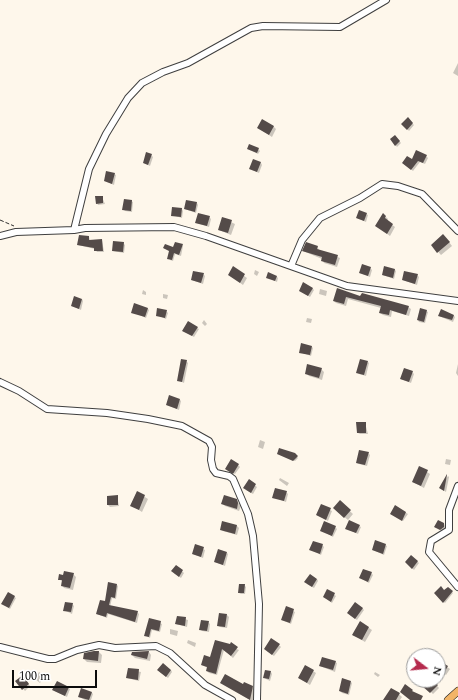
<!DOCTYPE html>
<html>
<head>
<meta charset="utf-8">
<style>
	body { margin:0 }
	#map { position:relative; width:458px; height:700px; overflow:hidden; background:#fef7eb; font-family:Spectral,serif }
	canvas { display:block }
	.north { position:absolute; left:406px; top:648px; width:40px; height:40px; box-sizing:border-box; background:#fff; border:1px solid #9e9e9e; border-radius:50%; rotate:106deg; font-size:11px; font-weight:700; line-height:16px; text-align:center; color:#0c0c0c }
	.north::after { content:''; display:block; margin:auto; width:14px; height:18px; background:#b52a4d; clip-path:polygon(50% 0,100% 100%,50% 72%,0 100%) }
	.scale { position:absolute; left:12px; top:670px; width:85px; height:18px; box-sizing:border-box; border:2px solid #0c0c0c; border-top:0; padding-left:5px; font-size:12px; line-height:14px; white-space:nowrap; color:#0c0c0c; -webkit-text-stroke:3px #fff; paint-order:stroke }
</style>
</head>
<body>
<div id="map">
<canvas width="458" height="700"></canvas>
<div class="north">N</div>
<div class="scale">100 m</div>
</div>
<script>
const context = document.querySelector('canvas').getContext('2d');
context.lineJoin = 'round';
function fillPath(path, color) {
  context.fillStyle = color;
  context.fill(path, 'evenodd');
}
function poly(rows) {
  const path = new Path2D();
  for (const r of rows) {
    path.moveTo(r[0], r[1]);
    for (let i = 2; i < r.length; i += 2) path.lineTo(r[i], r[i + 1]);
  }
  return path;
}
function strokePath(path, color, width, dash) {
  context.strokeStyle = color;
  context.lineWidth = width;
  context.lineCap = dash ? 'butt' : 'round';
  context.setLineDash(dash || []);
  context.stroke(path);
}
fillPath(poly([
	[458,63,458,76,453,73],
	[408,119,414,125,409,131,403,124],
	[273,126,276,129,272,137,258,128],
	[395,136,401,143,397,147,391,139],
	[248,149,258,149,260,151,258,154],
	[151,155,153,157,150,166,144,163],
	[426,156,428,158,425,164,420,162,413,171,405,164],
	[261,163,262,165,259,173,250,169],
	[114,174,116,175,114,185,105,181],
	[102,197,105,204,98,205,97,203],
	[131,201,133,202,132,212,125,211,123,209],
	[197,203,198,205,196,213,185,209],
	[182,209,183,211,182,218,172,215],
	[366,214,368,215,366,222,357,218],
	[209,217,211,219,209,227,197,223],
	[386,217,388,219,387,221,395,227,390,236,376,226],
	[222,218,235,224,231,235,219,230],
	[89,237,90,241,102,240,104,252,97,252,95,249,78,245],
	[446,238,452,246,441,255,432,245],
	[123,243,125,245,124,253,113,251],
	[182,245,183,246,181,256,175,254,173,261,170,260,170,251,164,248,174,248],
	[317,246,319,250,340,258,337,267,324,263,322,259,303,251],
	[233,268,247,278,243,285,229,275],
	[370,268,372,270,370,277,360,273],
	[394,269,396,271,394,279,383,275],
	[255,270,259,272,257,276,254,274],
	[203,274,205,276,203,284,192,280],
	[417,275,419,277,417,285,403,280],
	[276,276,278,278,277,282,267,277],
	[312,288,314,290,310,297,302,292],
	[320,289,327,291,326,296,319,294],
	[143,290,146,292,146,295,142,294],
	[337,290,361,297,408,307,411,309,409,316,392,311,391,317,383,315,380,313,381,308,348,299,346,306,336,303,334,301],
	[163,294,168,295,167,299,163,298],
	[82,299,83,301,81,310,72,306],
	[147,308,149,310,146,318,133,312],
	[166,311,168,313,166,319,157,315],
	[426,311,428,312,425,323,419,322,418,320],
	[453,315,455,317,453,322,439,316],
	[307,318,312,319,311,323,306,322],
	[204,320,207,324,205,326,202,323],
	[197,328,199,329,194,337,185,332],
	[312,347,313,348,311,356,300,352],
	[186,361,188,363,184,383,178,380],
	[368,362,369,363,366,376,359,374,357,372],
	[458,364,458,376,456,373],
	[321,369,324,372,322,380,309,376,306,373],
	[412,372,414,374,411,383,401,379],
	[180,400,181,401,179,410,167,405],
	[365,423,368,434,360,434,358,433],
	[260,440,265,442,263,449,258,447],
	[368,453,370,455,367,466,359,464,357,463],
	[278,454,294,454,298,458,295,461],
	[446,459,451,460,450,465,445,464],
	[238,465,240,467,235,474,228,470],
	[420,467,430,474,424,488,413,482],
	[448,476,449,477,446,492,440,488],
	[280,478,289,483,287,486,279,480],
	[249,481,257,487,253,494,246,490],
	[137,492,148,499,142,512,131,505],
	[286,492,288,494,286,502,273,497],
	[117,496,119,506,110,507,108,505],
	[236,500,241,506,239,511,225,506,222,503],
	[340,502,353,514,348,520,337,511],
	[321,505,332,511,328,521,319,516],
	[395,506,408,514,403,521,393,515],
	[223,522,237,526,239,528,237,535,223,531,221,529],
	[444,523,446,529,443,531,436,527],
	[359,526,361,527,358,534,347,529],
	[335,527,337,529,333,537,321,530],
	[322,545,324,547,321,555,311,550],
	[385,545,387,546,384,555,373,550],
	[196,546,205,550,203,558,193,554],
	[227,553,228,554,225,566,215,562],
	[411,556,419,563,414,570,406,562],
	[176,566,184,573,181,578,174,573],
	[371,573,373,575,369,583,362,579],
	[73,574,76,577,73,590,64,588,62,585,63,582,59,579],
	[317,579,318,581,314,588,307,584],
	[117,585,118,586,116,599,112,598,110,607,137,612,139,614,137,623,108,614,107,618,97,614],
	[244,585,246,587,245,594,241,594,239,593],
	[448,588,453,593,445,603,435,593,444,592],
	[328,590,336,596,332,603,324,597],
	[9,593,16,598,10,609,4,605],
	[72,604,74,606,72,614,64,610],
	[286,608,295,612,291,624,282,620],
	[362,608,364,610,357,620,350,615],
	[227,615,229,617,227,628,220,627,218,626],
	[178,617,188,620,187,627,176,624],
	[150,619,162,624,160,632,152,630,150,638,145,635],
	[208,622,210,624,209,632,202,631,200,629],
	[360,622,372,630,365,642,353,635],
	[170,629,178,631,177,636,170,634],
	[188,640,196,643,195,647,187,643],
	[216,641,239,650,233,658,224,650,217,675,209,673,207,671,208,668,202,665,211,658],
	[279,645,281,647,274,656,267,651],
	[99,652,102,655,101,663,87,662,84,659,84,654],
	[149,652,151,655,150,661,135,658,132,655],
	[438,661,450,669,446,675,438,669],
	[335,662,337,663,335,672,320,666],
	[413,664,414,665,414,675,409,671],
	[128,669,141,672,139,681,127,678],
	[171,670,172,672,168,678,160,672],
	[313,671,316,673,310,685,302,680],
	[39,672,44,676,40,683,35,679],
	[271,672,272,674,270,681,266,679,264,677],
	[375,672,380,675,378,677,374,674],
	[23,677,30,686,25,691,17,681],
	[421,680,432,680,439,688,433,694,424,685,426,683],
	[57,682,70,689,67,697,55,691],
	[351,682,352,683,349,695,342,693,340,691],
	[221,683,252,687,255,690,254,700,250,700],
	[91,692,93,694,91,700,85,700,79,697],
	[399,694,402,697,400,700,384,700]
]), '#0003');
fillPath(poly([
	[408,117,413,123,407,130,401,124],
	[262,119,274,126,269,135,257,128],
	[395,135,400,141,395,146,390,139],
	[249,144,259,148,257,153,247,149],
	[416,150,427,155,423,163,418,161,411,170,402,163,407,156,412,159],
	[146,152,152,154,148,165,143,163],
	[253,159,261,162,257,172,249,169],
	[106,171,115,173,112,184,104,181],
	[95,196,103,196,103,203,96,204],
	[124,199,132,200,131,211,122,210],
	[186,200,197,202,195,212,184,209],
	[172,207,182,208,181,217,171,216],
	[359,210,367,213,364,221,356,218],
	[198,213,210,216,207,226,195,223],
	[383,213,386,216,385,218,393,224,387,234,375,226],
	[222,217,232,220,228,233,218,230],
	[443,234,450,242,437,253,431,245],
	[79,235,89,236,89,240,102,239,103,251,94,251,94,248,77,245],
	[113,241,124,242,123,252,112,251],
	[175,242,183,244,179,255,174,253,172,260,167,259,169,251,163,248,165,244,173,247],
	[306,242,318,246,317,249,338,255,335,265,321,261,322,257,302,251],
	[362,264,371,267,368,276,359,273],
	[233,266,245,274,240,283,228,275],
	[384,266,395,269,393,278,382,275],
	[193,271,204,273,201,283,191,280],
	[404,271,418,274,415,284,402,280],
	[268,272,277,276,275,281,266,278],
	[303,282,313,288,308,296,299,291],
	[337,288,360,296,362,293,409,306,406,315,390,310,389,315,379,313,381,306,346,297,344,304,333,301],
	[74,296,82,299,79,309,71,306],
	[134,303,148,308,145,317,131,313],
	[157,308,167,310,165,318,156,316],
	[420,308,427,310,424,322,417,320],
	[441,309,454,315,452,320,438,316],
	[188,321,198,327,192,336,182,331],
	[301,343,312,346,310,355,299,353],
	[181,359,187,360,182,382,177,381],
	[360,359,368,361,364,375,356,373],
	[307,364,322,368,319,378,305,374],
	[404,368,413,371,409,382,400,379],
	[169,395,180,399,177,409,166,405],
	[356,422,366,422,366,433,357,433],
	[279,448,295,453,298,456,293,461,277,454],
	[359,450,369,452,365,465,356,463],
	[231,459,239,464,233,474,225,469],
	[419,466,428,470,421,486,412,482],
	[447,474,447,475,444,491,439,488],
	[249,479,256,484,251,493,243,488],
	[275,488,287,491,284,501,272,498],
	[137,491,145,495,139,510,130,506],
	[118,495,118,505,107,505,107,496],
	[224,495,237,499,238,503,237,509,221,504],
	[340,500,351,510,344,518,333,508],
	[321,504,331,508,326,520,316,515],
	[395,505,406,512,402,521,390,514],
	[349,520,360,525,356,533,345,529],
	[438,520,444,523,444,527,440,530,434,527],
	[222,521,237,525,235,534,220,530],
	[324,521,336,526,332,536,320,531],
	[375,540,386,544,383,554,372,550],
	[313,541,323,544,320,554,309,550],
	[195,544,204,547,201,557,192,554],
	[218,549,227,552,223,565,214,562],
	[411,555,418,561,412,569,405,562],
	[176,565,183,570,179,577,171,571],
	[363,569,372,572,368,582,359,578],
	[64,571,74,573,70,588,61,586,62,580,58,580,59,574,63,575],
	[310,574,317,579,312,587,304,582],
	[108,582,117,584,115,598,111,597,109,605,138,611,135,622,107,613,106,617,96,614,100,600,105,601],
	[239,584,245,584,244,593,238,593],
	[441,586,444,590,448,587,453,591,443,603,434,593],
	[327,589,335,593,331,602,323,597],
	[8,592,15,596,9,608,1,604],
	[65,602,73,603,71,612,63,611],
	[355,602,363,608,355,619,347,613],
	[286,606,294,609,290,623,281,620],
	[219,613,227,614,225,627,217,626],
	[177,616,186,617,185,626,175,624],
	[149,618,161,621,159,631,151,629,149,637,144,636],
	[201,620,209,621,207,631,199,630],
	[360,621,369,627,362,640,352,635],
	[271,638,280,644,272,655,264,649],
	[215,640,230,644,231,642,238,647,231,656,222,649,216,674,206,671,207,667,201,665,204,655,210,657],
	[94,651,99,651,98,661,83,659,84,653],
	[149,651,147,659,131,655,132,652],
	[322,657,336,661,333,670,319,666],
	[438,660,448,666,444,673,438,670],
	[163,663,171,670,166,677,157,670],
	[305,665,314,670,307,683,298,678],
	[128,668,139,669,138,680,126,678],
	[265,670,271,671,269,679,263,678],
	[225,674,243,684,244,682,253,686,250,700,220,683],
	[23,675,29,684,22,690,15,681],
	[342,678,351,681,348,694,339,691],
	[427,680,432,680,438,685,430,693,422,686],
	[57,681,69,687,65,696,52,690],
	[405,684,413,690,412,691,423,696,421,700,410,700,400,692],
	[81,688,92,692,89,700,78,697],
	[391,688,400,693,396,700,383,700]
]), '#544b49');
const minor = poly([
	[74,230,89,169,106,134,128,98,142,83,163,72,188,63,251,28,263,26,340,27,386,0],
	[0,236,16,232,74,230,85,228,174,227,206,236,347,286,458,301],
	[291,266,302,240,320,218,360,198,382,184,398,186,422,194,458,231],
	[0,382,19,391,47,409,107,413,148,419,182,426,209,441,212,447,211,460,213,469,216,473,229,476,233,479,248,514,253,536,259,604,257,700],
	[458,486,449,510,449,530,431,541,429,552,458,587],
	[0,647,48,659,55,659,77,650,99,645,115,648,156,646,170,653,205,685,232,700]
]);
const major = poly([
	[448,700,458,691]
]);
strokePath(minor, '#3f3f3f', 8);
strokePath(major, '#1d1d1d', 8);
strokePath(poly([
	[0,220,14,226]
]), '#2e2e2e', 1, [4, 2]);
strokePath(minor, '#fff', 6);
strokePath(major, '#f2b467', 7);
</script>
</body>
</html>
